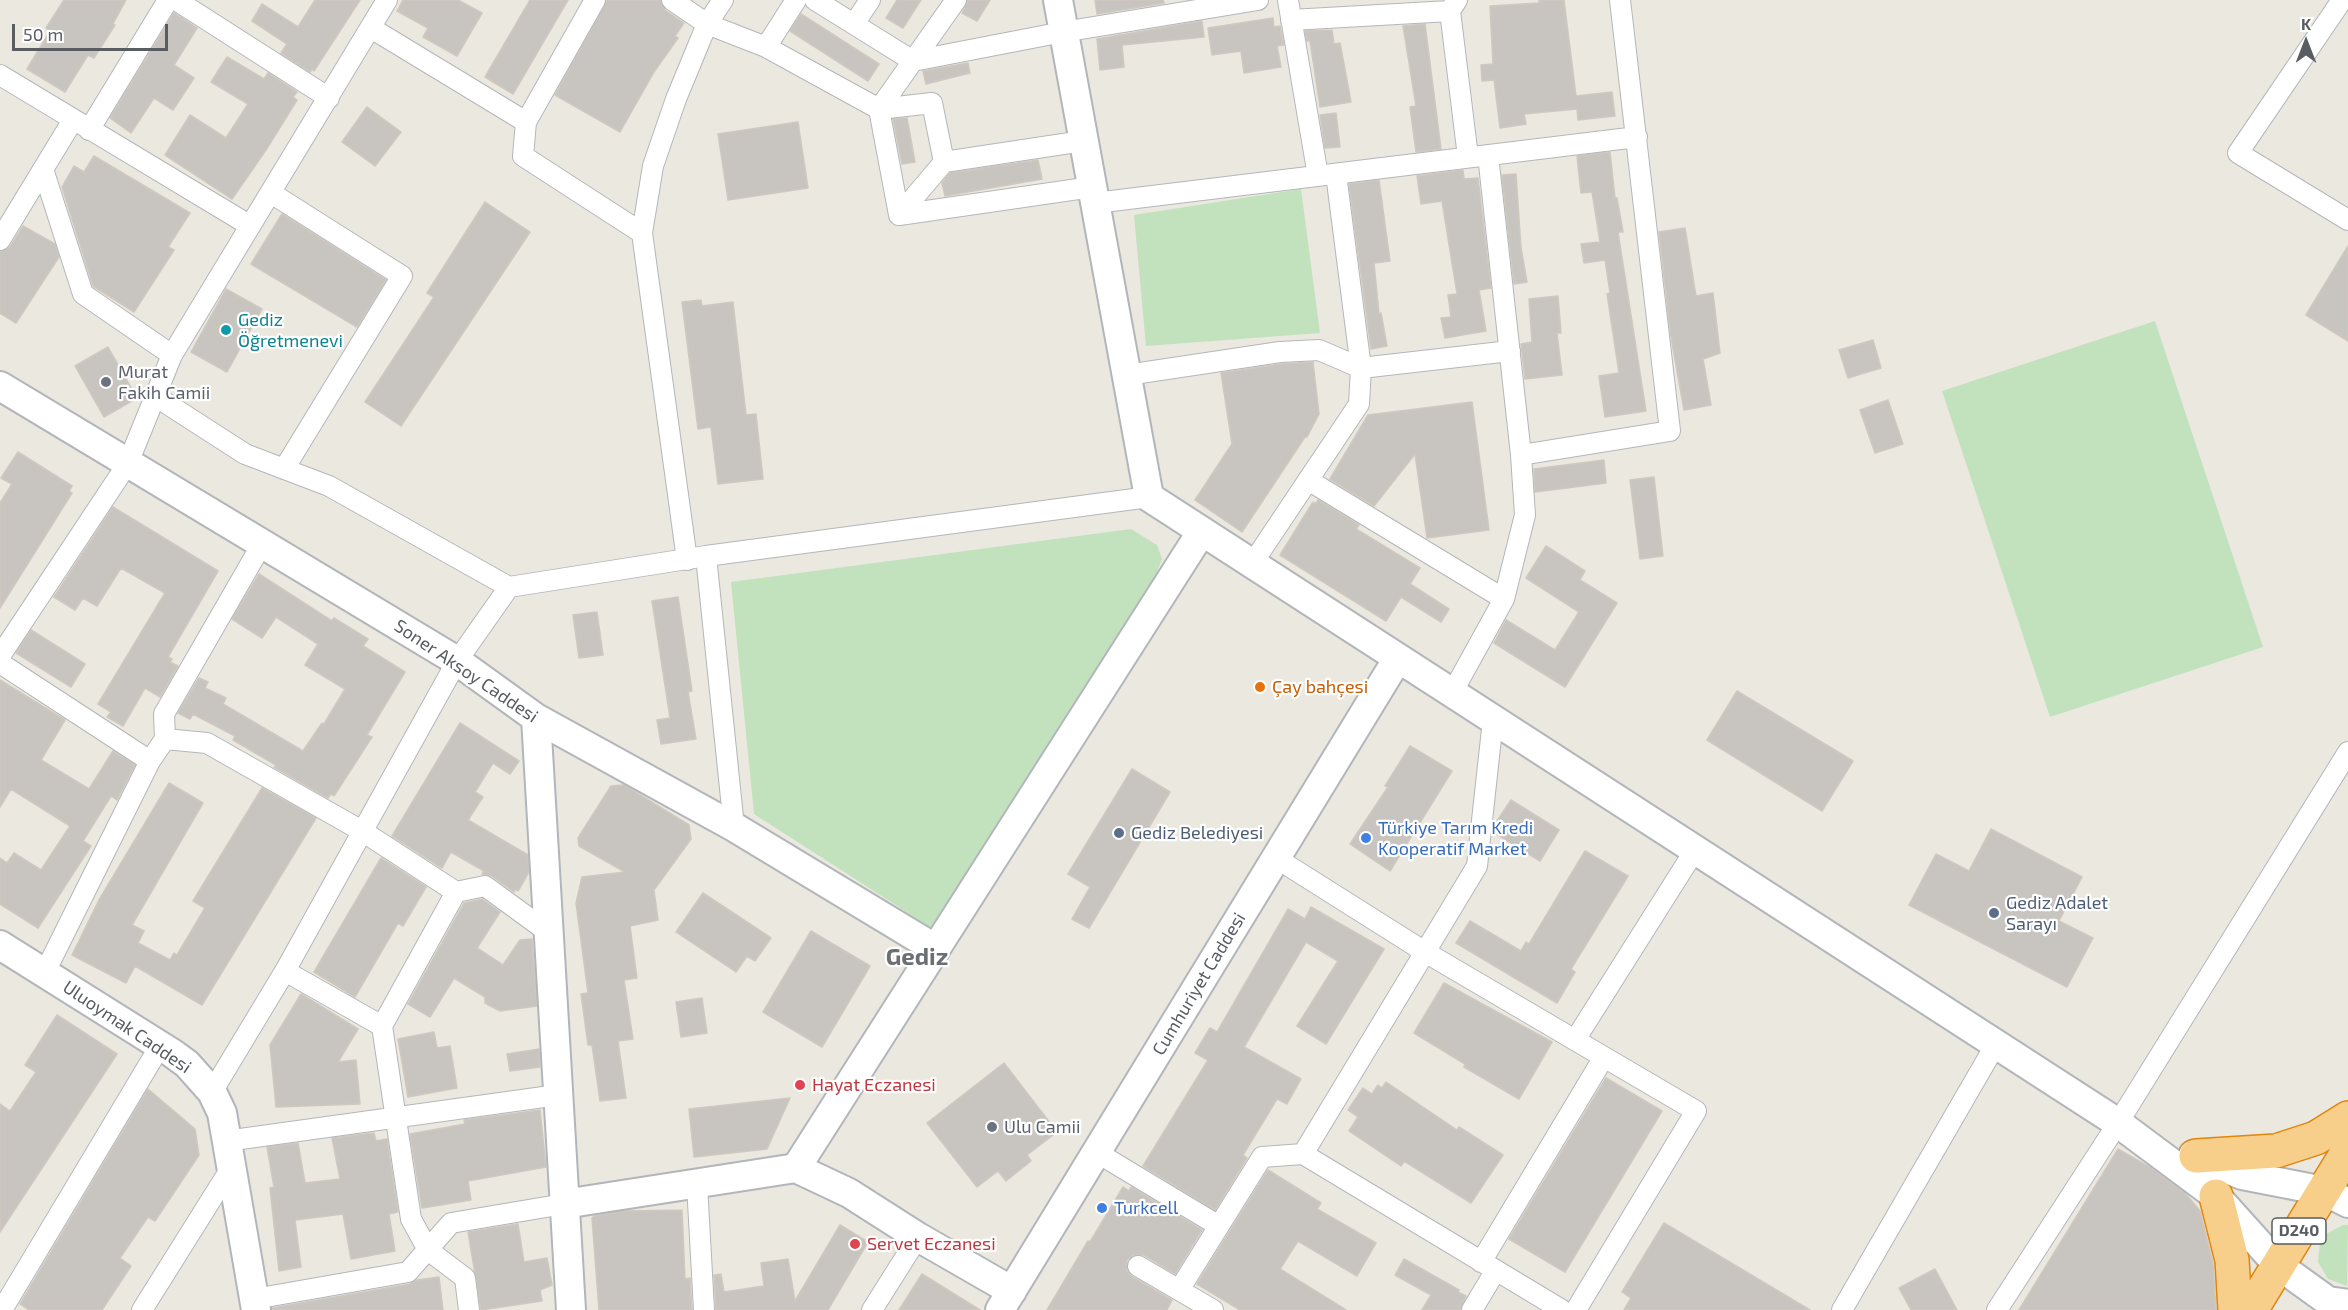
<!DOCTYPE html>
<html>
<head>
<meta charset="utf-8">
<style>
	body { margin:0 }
	#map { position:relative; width:2348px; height:1310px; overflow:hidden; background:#ebe8e0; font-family:"Exo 2",sans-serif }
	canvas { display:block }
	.north { position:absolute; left:2276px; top:12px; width:60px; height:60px; -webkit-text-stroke:4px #fff; paint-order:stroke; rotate:0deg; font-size:16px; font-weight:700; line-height:24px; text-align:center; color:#595d61 }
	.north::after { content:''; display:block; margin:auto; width:21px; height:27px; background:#595d61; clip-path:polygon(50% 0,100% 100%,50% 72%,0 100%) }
	.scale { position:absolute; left:12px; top:24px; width:156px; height:27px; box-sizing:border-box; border:3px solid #595d61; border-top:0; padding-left:8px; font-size:18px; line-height:21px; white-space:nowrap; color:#595d61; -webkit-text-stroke:4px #fff; paint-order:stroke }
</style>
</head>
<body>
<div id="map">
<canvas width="2348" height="1310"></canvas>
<div class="north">K</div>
<div class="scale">50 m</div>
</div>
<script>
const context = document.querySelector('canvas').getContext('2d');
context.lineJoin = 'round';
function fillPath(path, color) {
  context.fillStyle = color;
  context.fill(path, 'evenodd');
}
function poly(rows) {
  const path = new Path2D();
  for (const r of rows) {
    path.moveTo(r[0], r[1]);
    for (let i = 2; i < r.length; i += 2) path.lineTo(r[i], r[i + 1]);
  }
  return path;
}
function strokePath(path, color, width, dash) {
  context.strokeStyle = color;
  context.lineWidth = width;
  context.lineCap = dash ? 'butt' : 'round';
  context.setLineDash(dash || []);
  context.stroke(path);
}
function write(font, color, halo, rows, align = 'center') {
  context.font = font + ' "Exo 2",sans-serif';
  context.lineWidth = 4.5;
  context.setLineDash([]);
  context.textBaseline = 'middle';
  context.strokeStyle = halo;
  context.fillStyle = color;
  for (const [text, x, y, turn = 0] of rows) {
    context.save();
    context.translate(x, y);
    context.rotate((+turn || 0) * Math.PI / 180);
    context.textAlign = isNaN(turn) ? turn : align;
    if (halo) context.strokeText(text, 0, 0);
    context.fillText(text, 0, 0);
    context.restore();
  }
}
fillPath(poly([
	[1301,189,1320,333,1146,346,1134,215],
	[2155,321,2263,647,2050,717,1942,391],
	[1131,529,1157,545,1162,559,1154,580,933,929,754,814,731,582],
	[2343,1225,2348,1225,2347,1286,2328,1279,2318,1262,2320,1243,2326,1234]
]), '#c1e2bd');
const building = poly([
	[64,0,126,0,113,24,115,25,94,58,88,55,65,92,27,69,50,31,46,28,64,0],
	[315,0,360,0,314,71,312,69,310,72,281,53,287,44,252,21,262,4,298,27,315,0],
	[403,0,458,0,482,13,457,56,423,37,428,28,397,11,403,0],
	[530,0,568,0,513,94,485,77,530,0],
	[607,0,660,0,665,10,684,23,675,36,678,38,654,72,620,132,555,95,607,0],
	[897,0,921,0,903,28,886,18,897,0],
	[968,0,990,0,977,21,962,13,968,0],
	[1095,0,1163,0,1164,3,1097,14,1095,0],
	[1539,0,1564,0,1576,96,1612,92,1615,116,1578,120,1577,109,1524,114,1526,124,1500,128,1494,80,1482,81,1481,65,1493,64,1490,6,1539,3,1539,0],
	[174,13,197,28,174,65,194,78,173,110,154,98,131,133,110,118,174,13],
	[801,14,879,64,868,81,790,31,801,14],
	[1273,18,1274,27,1280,26,1284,45,1277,46,1281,67,1244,73,1241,51,1212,55,1208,28,1273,18],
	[1202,21,1204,37,1122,45,1124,67,1100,70,1097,39,1202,21],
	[1425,24,1441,149,1416,152,1410,107,1416,106,1403,26,1425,24],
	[1332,30,1334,44,1340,43,1351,102,1320,107,1310,41,1307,41,1305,31,1332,30],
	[227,57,264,79,268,73,297,92,293,97,297,100,266,150,232,199,165,155,190,115,226,138,248,104,211,82,227,57],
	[968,63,970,73,926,84,923,71,968,63],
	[367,107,401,132,375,166,342,142,367,107],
	[1336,113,1340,147,1325,148,1320,115,1336,113],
	[907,118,915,162,902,164,893,119,907,118],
	[798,122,808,188,728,200,718,134,798,122],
	[1610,152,1615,198,1617,198,1623,232,1618,232,1646,411,1605,417,1599,376,1619,373,1607,294,1610,293,1605,260,1584,263,1581,244,1600,242,1592,192,1581,193,1577,156,1610,152],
	[94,156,190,213,168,247,174,250,134,312,93,286,62,187,74,166,84,172,94,156],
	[1038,160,1042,179,945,196,942,183,950,173,1038,160],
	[1463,170,1464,179,1478,178,1491,288,1479,290,1486,331,1445,338,1441,318,1451,317,1448,295,1457,294,1442,201,1421,204,1417,176,1463,170],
	[1516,174,1521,248,1527,282,1514,284,1502,175,1516,174],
	[1379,180,1390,261,1374,263,1379,314,1381,313,1387,346,1371,349,1349,184,1379,180],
	[485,202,530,232,401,426,365,402,434,297,427,293,485,202],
	[282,214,386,280,357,327,251,264,282,214],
	[23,226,55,244,59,257,16,323,0,313,0,252,10,247,23,226],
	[1685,228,1696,296,1713,293,1720,353,1703,359,1711,405,1684,410,1671,337,1659,232,1685,228],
	[2348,246,2348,341,2306,315,2348,246],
	[226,289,262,309,227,372,191,352,226,289],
	[1558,296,1561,333,1557,333,1562,375,1525,379,1521,344,1532,342,1529,299,1558,296],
	[701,300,702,306,733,302,746,415,756,414,763,479,718,484,711,427,698,429,682,302,701,300],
	[1873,340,1881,368,1848,378,1839,350,1873,340],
	[108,347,137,398,104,417,75,366,108,347],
	[1313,362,1319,414,1307,437,1305,437,1242,532,1195,500,1232,444,1221,373,1281,364,1313,362],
	[1888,400,1903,444,1875,453,1860,410,1888,400],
	[1472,402,1489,530,1427,538,1415,454,1374,506,1330,479,1368,415,1472,402],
	[18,452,72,486,69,491,72,493,0,608,0,503,12,484,1,478,18,452],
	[1604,460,1606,483,1535,492,1534,469,1604,460],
	[1654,477,1663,556,1640,559,1630,480,1654,477],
	[1318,500,1359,525,1356,529,1420,568,1410,584,1449,609,1441,622,1401,597,1386,621,1280,555,1313,502,1315,504,1318,500],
	[113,507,218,571,168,657,172,659,170,662,178,666,160,697,145,688,123,726,107,717,111,712,98,704,165,593,121,568,97,606,83,598,75,610,54,597,113,507],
	[1546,546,1585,571,1580,580,1617,603,1565,687,1494,643,1506,620,1555,650,1579,612,1526,578,1546,546],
	[259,574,332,621,334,618,368,639,363,646,405,672,367,735,372,737,334,796,331,794,328,798,274,767,276,765,233,740,235,736,193,714,190,719,178,713,199,678,208,682,205,688,226,698,223,704,303,751,322,723,324,724,345,689,305,665,318,644,276,617,262,638,232,619,259,574],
	[678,597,692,691,688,692,696,739,661,744,657,720,670,718,652,601,678,597],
	[597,612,603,655,579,658,573,615,597,612],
	[31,630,85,664,71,687,16,653,31,630],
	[0,680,65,720,41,760,89,789,113,751,135,765,117,800,111,796,83,841,91,846,38,928,0,904,0,858,7,863,14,853,41,870,70,826,11,789,0,807,0,680],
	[1737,691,1853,761,1822,811,1707,740,1737,691],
	[460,723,519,761,510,774,493,763,475,792,483,797,468,820,528,855,529,872,518,891,515,889,514,892,492,876,482,874,484,871,451,852,442,868,392,836,460,723],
	[1410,746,1452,771,1390,871,1350,844,1388,787,1385,786,1410,746],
	[1132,769,1170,792,1089,928,1072,919,1090,887,1068,874,1132,769],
	[169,783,203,803,132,925,144,931,138,943,170,960,174,953,177,955,205,908,193,901,262,788,316,818,202,1005,135,966,126,983,72,955,99,900,169,783],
	[624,785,689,825,691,839,654,890,658,920,630,926,637,978,624,980,633,1039,618,1041,626,1098,600,1101,592,1045,588,1045,581,994,588,993,576,903,582,877,625,872,579,846,578,838,611,786,624,785],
	[1511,800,1559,830,1540,861,1493,832,1493,827,1511,800],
	[1991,829,2082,877,2059,921,2093,938,2067,987,1909,905,1936,854,1969,871,1991,829],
	[1585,851,1628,876,1571,969,1575,972,1557,1003,1456,943,1470,921,1521,951,1526,942,1529,944,1585,851],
	[381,858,426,887,403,926,398,923,355,997,314,972,381,858],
	[703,893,771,938,755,961,747,956,736,972,676,932,703,893],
	[482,899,500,912,477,948,503,965,520,940,532,939,537,1006,500,1011,485,1003,485,997,454,978,430,1017,408,1004,464,903,482,899],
	[1311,907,1384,949,1326,1044,1297,1026,1338,961,1306,942,1244,1047,1301,1079,1287,1104,1277,1099,1243,1155,1247,1158,1215,1210,1143,1166,1208,1060,1195,1053,1210,1028,1217,1032,1288,909,1305,919,1311,907],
	[811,931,870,966,822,1047,763,1012,811,931],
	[1444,983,1552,1042,1519,1099,1464,1067,1465,1064,1414,1033,1444,983],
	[301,994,358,1029,338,1062,356,1060,360,1104,276,1107,270,1045,301,994],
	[702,998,707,1033,681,1037,676,1002,702,998],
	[57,1015,117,1054,0,1232,0,1104,10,1111,36,1072,25,1065,57,1015],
	[434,1032,437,1048,450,1046,457,1088,408,1097,398,1039,434,1032],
	[539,1049,540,1067,510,1071,507,1054,539,1049],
	[1004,1063,1057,1132,1027,1155,1031,1161,1006,1181,998,1171,977,1187,927,1123,1004,1063],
	[1606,1078,1662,1111,1565,1272,1509,1239,1606,1078],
	[1386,1082,1457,1130,1459,1127,1503,1155,1471,1203,1404,1161,1401,1166,1349,1131,1358,1117,1348,1110,1363,1088,1372,1094,1378,1085,1382,1088,1386,1082],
	[148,1089,195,1129,199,1155,155,1221,148,1217,120,1258,131,1266,102,1310,29,1310,20,1304,148,1089],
	[790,1098,767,1149,694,1157,689,1109,790,1098],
	[540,1110,546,1167,468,1181,471,1200,422,1208,410,1134,465,1124,464,1120,540,1110],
	[374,1133,376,1141,387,1139,398,1212,389,1214,395,1251,351,1259,343,1214,295,1220,301,1267,279,1271,270,1188,274,1187,267,1147,298,1143,305,1183,340,1179,332,1138,374,1133],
	[2118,1149,2151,1168,2186,1194,2200,1211,2213,1263,2216,1310,2019,1310,2118,1149],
	[1268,1170,1321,1203,1317,1209,1376,1243,1357,1276,1298,1241,1280,1269,1346,1310,1240,1310,1197,1284,1268,1170],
	[1123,1187,1129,1191,1131,1187,1202,1230,1175,1274,1144,1255,1133,1255,1127,1260,1127,1271,1131,1276,1172,1300,1167,1310,1047,1310,1088,1241,1090,1242,1123,1187],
	[682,1210,685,1279,690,1278,692,1310,599,1310,592,1218,594,1216,624,1211,682,1210],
	[1664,1223,1810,1310,1624,1310,1631,1298,1622,1292,1664,1223],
	[518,1224,524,1262,547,1258,552,1285,540,1290,542,1301,481,1310,468,1232,518,1224],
	[840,1225,868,1242,828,1310,716,1310,714,1275,721,1274,724,1292,764,1286,761,1263,788,1259,795,1301,840,1225],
	[1404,1259,1459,1290,1458,1292,1466,1296,1460,1310,1422,1310,1431,1295,1395,1275,1404,1259],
	[1935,1269,1957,1310,1911,1310,1899,1288,1935,1269],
	[922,1274,980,1310,899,1310,922,1274],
	[439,1277,443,1310,272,1310,272,1308,410,1284,417,1280,439,1277]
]);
fillPath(building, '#c8c5c0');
strokePath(building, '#cfc8bf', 1.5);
const street = poly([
	[176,0,329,98],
	[595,0,526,122,523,156,642,233],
	[672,0,707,24,766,47,879,109,899,215,1092,187],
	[815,0,913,61,1063,32,1258,0],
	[1288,0,1318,176],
	[1457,0,1450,11,1468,157],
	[2342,0,2238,153,2348,220],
	[1291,20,1450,11],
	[854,24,870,0],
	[371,28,526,122],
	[766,47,796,0],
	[0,75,249,225],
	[879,109,956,0],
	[879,109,932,103,944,162],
	[89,130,168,0],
	[43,169,83,294,172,355],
	[271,193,402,276,284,469],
	[1095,203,1637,137],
	[899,215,944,162,1083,141],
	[0,240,73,120],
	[1127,375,1280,352,1319,350,1361,368,1510,351],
	[155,396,245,454,329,486,509,587],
	[1521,455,1670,431,1620,0],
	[1308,480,1504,599],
	[706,556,734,827],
	[687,560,642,233,653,166,676,99,707,24,723,0],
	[1252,564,1359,404,1361,368,1336,174],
	[0,656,128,463,172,355,387,0],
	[0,663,150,761],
	[1452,693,1504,599,1525,515,1521,455,1488,155],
	[165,739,207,743,362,831,456,892,485,886,548,932],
	[1276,858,1425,952,1696,1111,1576,1310],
	[285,971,382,1026,411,1219,428,1250,465,1278,469,1310],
	[45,972,150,761,165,739,164,714,262,544],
	[382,1026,456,892],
	[1575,1040,1695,850],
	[212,1092,285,971,457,661,509,587,706,556,1149,497],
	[226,1141,558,1095],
	[1096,1152,1219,1226],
	[1303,1154,1477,866,1493,720],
	[697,1184,704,1310],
	[1481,1262,1604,1057],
	[1138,1266,1213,1310],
	[1179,1290,1262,1157,1303,1154,1562,1310],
	[254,1299,408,1272,451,1223,564,1204],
	[2,1310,160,1046],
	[142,1310,231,1168],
	[872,1310,918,1237],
	[1472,1310,1496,1270],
	[1842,1310,1996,1044],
	[1997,1310,2118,1123,2348,752]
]);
const secondary = poly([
	[1058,0,1149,497,2118,1123,2216,1196,2278,1265,2328,1301,2348,1304],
	[0,386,457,661,536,718,734,827,936,949],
	[536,718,571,1310],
	[0,945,172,1053,187,1064,212,1092,222,1113,256,1310],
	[2193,1155,2242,1175,2324,1191,2348,1203],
	[796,1168,1202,531],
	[564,1204,796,1168,849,1193,918,1237,1012,1291],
	[1000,1310,1398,658]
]);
const highway = poly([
	[2196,1156,2276,1151,2316,1138,2348,1118],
	[2216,1196,2232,1260,2235,1310],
	[2251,1310,2348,1151]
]);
strokePath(street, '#b3b7ba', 22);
strokePath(secondary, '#b2b6ba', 32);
strokePath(highway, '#e1850b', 36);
strokePath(street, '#fff', 20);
strokePath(secondary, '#fff', 28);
strokePath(highway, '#f7cf8b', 33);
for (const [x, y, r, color] of [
	[226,330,6,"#0f9aa8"],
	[106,382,6,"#6b7280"],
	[1260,687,6,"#e8710a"],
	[1119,833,6,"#5c6f8a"],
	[1366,838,6,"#3f7fe0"],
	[1994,913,6,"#5c6f8a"],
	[800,1085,6,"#e0444e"],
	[992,1127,6,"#6b7280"],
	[1102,1208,6,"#3f7fe0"],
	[855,1244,6,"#e0444e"]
]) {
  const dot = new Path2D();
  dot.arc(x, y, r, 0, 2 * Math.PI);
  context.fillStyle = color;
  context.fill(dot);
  strokePath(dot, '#fff', 2);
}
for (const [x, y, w] of [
	[2299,1231,54]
]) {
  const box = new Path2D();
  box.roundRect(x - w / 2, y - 13, w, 26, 4.5);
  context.fillStyle = '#fff';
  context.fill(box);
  strokePath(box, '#595d61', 1.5);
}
write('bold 16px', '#595d61', null, [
	["D240",2299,1231]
]);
write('18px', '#0d838f', '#fff', [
	["Gediz",238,320],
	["Öğretmenevi",238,341]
], 'left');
write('18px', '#5b616d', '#fff', [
	["Murat",118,372],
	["Fakih Camii",118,393],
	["Ulu Camii",1004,1127]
], 'left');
write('18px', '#595d61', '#fff', [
	["Soner Aksoy Caddesi",466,671,34],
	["Cumhuriyet Caddesi",1199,984,-59],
	["Uluoymak Caddesi",127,1027,34]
]);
write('18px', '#c56008', '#fff', [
	["Çay bahçesi",1272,687]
], 'left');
write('18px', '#366cbe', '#fff', [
	["Türkiye Tarım Kredi",1378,828],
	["Kooperatif Market",1378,849],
	["Turkcell",1114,1208]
], 'left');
write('18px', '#4e5e75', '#fff', [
	["Gediz Belediyesi",1131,833],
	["Gediz Adalet",2006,903],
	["Sarayı",2006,924]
], 'left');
write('18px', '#be3a42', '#fff', [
	["Hayat Eczanesi",812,1085],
	["Servet Eczanesi",867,1244]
], 'left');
write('bold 24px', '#6a6f72', '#fff', [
	["Gediz",917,957]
]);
</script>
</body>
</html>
